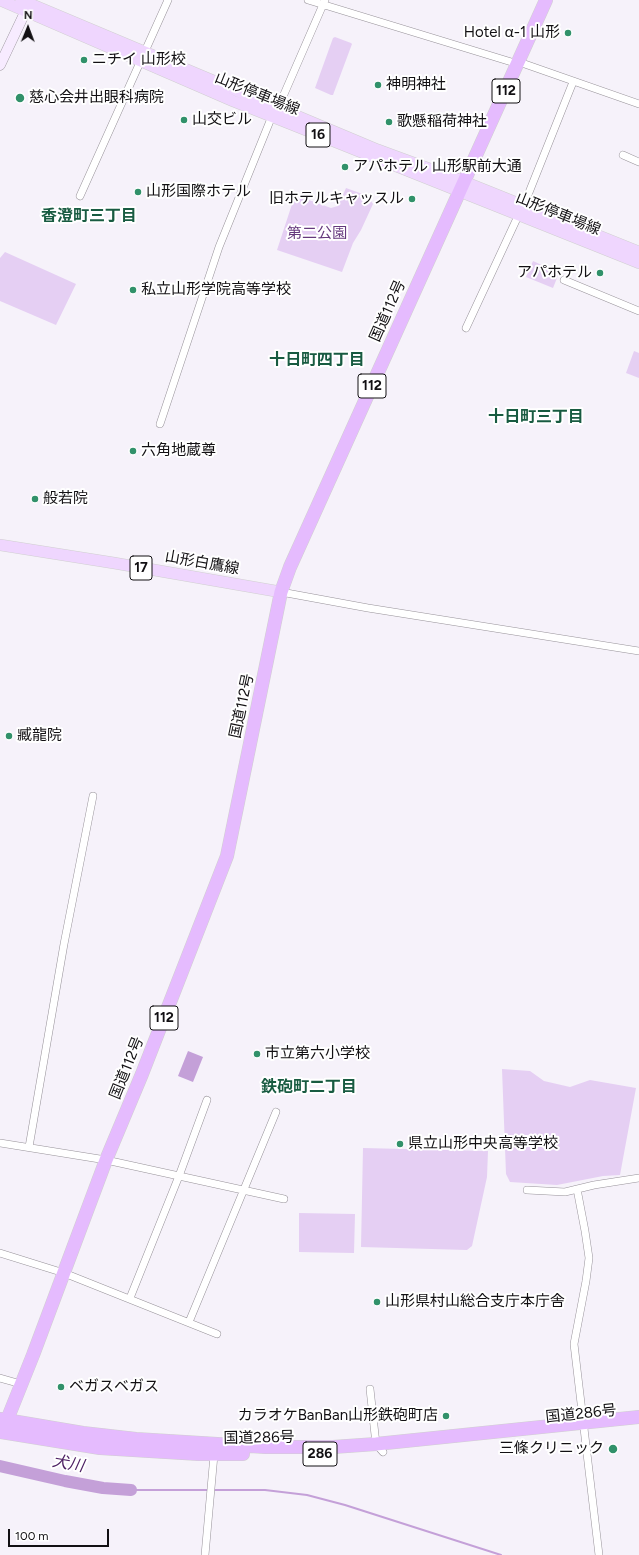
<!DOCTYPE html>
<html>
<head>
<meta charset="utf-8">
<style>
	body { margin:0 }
	#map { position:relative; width:639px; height:1555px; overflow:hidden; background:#f6f2fa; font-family:Figtree,sans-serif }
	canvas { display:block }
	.north { position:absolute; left:8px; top:8px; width:40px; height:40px; -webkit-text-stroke:3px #fff; paint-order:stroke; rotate:1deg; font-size:11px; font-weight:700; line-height:16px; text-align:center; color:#121013 }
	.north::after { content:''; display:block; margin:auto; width:14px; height:18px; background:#121013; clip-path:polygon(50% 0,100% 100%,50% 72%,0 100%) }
	.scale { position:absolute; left:8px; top:1529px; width:101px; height:18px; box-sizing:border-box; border:2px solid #121013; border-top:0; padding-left:5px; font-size:12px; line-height:14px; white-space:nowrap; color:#121013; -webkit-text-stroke:3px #fff; paint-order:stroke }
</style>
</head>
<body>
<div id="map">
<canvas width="639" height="1555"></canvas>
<div class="north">N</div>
<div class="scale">100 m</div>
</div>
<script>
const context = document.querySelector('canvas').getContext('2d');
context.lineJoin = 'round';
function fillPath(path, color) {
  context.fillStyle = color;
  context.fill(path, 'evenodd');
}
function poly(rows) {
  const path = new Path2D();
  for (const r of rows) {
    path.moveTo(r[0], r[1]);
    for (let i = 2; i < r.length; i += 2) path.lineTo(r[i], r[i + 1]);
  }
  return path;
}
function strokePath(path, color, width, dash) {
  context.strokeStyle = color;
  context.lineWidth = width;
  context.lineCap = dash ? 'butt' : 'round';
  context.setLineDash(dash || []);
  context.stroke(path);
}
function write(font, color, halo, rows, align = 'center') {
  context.font = font + ' Figtree,"Noto Sans JP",sans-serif';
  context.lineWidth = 4;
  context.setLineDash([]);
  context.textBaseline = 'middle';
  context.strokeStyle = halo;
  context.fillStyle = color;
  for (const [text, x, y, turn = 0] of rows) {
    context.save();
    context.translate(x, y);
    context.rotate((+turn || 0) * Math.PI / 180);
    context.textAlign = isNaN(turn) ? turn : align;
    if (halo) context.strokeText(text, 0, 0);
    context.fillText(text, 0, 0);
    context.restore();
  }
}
fillPath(poly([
	[335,37,351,43,352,44,333,95,331,95,315,88,333,38],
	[346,188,368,196,373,204,361,230,353,243,342,272,277,250,295,195,331,208,338,206],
	[5,252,76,284,56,325,0,301,0,258],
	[533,261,559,273,553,288,526,277],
	[634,351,639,353,639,378,626,373],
	[502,1069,530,1071,544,1081,570,1087,590,1080,636,1088,620,1175,603,1176,557,1185,510,1182,506,1174],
	[363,1148,488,1151,487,1177,472,1246,467,1250,361,1247],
	[299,1213,355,1214,354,1253,299,1252]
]), '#e5cff3');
fillPath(poly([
	[188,1051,203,1057,193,1082,178,1076]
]), '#c4a0d8');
strokePath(poly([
	[131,1490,265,1490,307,1495,345,1505,501,1555]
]), '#c4a0d8', 2);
strokePath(poly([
	[0,1466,65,1481,103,1488,131,1490]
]), '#c4a0d8', 12);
const street = poly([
	[308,0,518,64],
	[519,62,639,104],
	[278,108,325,0],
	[623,155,639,162],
	[80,196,168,0],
	[524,205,573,82],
	[564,280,639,311],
	[466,328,519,214],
	[160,424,219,247,272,116],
	[281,592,368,608,639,651],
	[0,1143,106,1160,284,1199],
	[29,1147,64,944,93,796],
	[577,1189,585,1231,589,1258,586,1281,574,1344,599,1555],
	[527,1190,565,1192,594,1185,639,1178],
	[0,1253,64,1273,217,1334],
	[130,1298,179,1176,207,1100],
	[189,1322,276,1112],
	[0,1378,21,1384],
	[370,1389,376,1444,383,1452],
	[205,1555,214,1455,216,1452]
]);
const secondary = poly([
	[0,65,29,4]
]);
const primary = poly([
	[0,0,233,101,639,263],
	[21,0,378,150,465,182,639,252],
	[0,545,114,563,281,592]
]);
const highway = poly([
	[0,1419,83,1433,136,1439,266,1447,333,1447,376,1444,639,1417],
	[0,1430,7,1420,33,1355,106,1160,142,1074,227,856,281,592,290,567,546,0],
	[0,1432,100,1448,199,1454,243,1454]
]);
strokePath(street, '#979299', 8);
strokePath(secondary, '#979299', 11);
strokePath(primary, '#d0cfd0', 12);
strokePath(highway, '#d0cfd0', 14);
strokePath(street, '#fff', 7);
strokePath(secondary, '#f7ebff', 10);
strokePath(primary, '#efd6fe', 11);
strokePath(highway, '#e5bbfe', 13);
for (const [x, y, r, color] of [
	[568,33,4,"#31916a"],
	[84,60,4,"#31916a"],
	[378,85,4,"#31916a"],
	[20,98,5,"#31916a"],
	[184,120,4,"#31916a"],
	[389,122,4,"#31916a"],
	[345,167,4,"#31916a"],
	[138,192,4,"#31916a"],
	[412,199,4,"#31916a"],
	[600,273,4,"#31916a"],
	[133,290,4,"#31916a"],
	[133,451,4,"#31916a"],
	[35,499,4,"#31916a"],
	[9,736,4,"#31916a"],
	[257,1054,4,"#31916a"],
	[400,1144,4,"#31916a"],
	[377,1302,4,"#31916a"],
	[61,1387,4,"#31916a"],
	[446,1416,4,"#31916a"],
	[613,1449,5,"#31916a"]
]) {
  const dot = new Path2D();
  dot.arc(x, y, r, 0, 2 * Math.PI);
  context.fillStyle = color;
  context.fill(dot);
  strokePath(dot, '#fff', 1.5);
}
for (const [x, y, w] of [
	[506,91,28],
	[318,135,24],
	[372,386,28],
	[141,568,22],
	[164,1018,28],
	[320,1454,34]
]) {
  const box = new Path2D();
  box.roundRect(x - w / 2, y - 12, w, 24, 3);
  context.fillStyle = '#fff';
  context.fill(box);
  strokePath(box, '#121013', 1);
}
write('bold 14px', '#121013', null, [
	["112",506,91],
	["16",318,135],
	["112",372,386],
	["17",141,568],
	["112",164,1018],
	["286",320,1454]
]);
write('15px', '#121013', '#fff', [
	["Hotel α-1 山形",560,33,"right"],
	["ニチイ 山形校",92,60],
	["神明神社",386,85],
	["慈心会井出眼科病院",29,98],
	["山交ビル",192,120],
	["歌懸稲荷神社",397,122],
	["アパホテル 山形駅前大通",353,167],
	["山形国際ホテル",146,192],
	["旧ホテルキャッスル",404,199,"right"],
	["アパホテル",592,273,"right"],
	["私立山形学院高等学校",141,290],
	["六角地蔵尊",141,451],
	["般若院",43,499],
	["臧龍院",17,736],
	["市立第六小学校",265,1054],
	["県立山形中央高等学校",408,1144],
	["山形県村山総合支庁本庁舎",385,1302],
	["ベガスベガス",69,1387],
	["カラオケBanBan山形鉄砲町店",438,1416,"right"],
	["三條クリニック",604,1449,"right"]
], 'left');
write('15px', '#121013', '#fff', [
	["山形停車場線",257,94,22],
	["山形停車場線",558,214,22],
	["国道112号",388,311,-66],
	["山形白鷹線",202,563,10],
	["国道112号",242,706,-78],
	["国道112号",127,1068,-68],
	["国道286号",581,1414,-6],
	["国道286号",259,1438,-1]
]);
write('15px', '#65397d', '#fff', [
	["第二公園",317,234]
]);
write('bold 16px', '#185b41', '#fff', [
	["香澄町三丁目",89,216],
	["十日町四丁目",317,360],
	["十日町三丁目",536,417],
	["鉄砲町二丁目",309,1087]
]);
write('italic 16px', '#4d2063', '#fff', [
	["犬川",68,1464,10]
]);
</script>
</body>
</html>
